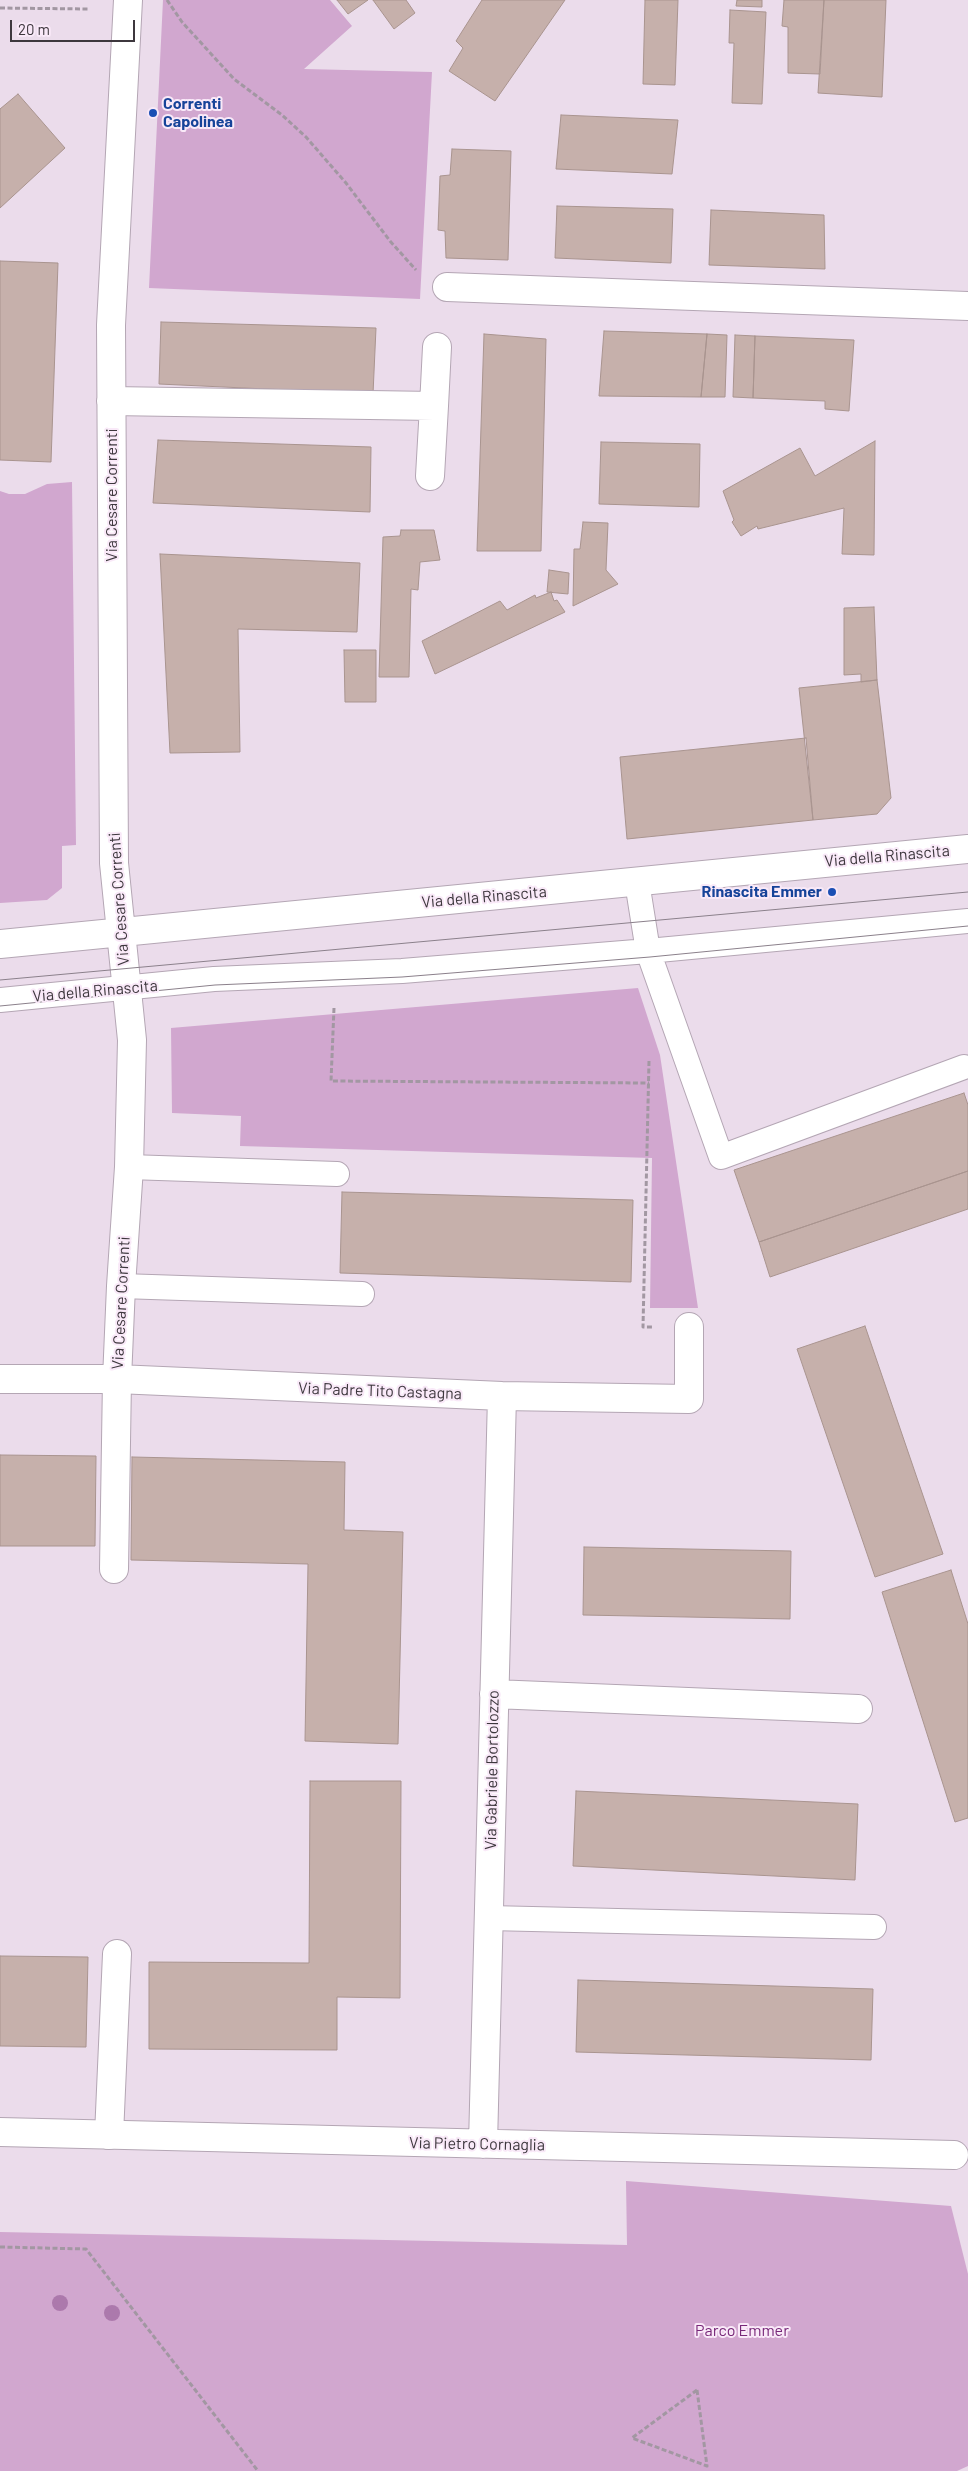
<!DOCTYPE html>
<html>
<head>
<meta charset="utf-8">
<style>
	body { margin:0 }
	#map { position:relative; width:968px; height:2471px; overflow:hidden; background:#ebdceb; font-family:Barlow,sans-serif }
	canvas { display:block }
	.scale { position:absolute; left:10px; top:20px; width:125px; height:22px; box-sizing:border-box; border:2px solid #3d373d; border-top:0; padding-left:6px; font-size:15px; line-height:18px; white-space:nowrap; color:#3d373d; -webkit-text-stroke:4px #f9e9f8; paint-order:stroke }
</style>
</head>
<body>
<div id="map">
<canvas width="968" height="2471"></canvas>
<div class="scale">20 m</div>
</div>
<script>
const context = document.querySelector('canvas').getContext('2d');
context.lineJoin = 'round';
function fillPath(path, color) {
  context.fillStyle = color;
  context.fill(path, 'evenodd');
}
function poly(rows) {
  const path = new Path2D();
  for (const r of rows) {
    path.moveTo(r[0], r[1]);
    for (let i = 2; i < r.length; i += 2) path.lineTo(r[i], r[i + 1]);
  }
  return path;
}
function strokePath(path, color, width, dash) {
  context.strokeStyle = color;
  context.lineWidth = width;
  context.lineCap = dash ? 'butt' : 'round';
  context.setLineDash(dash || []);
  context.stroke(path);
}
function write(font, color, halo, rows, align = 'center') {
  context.font = font + ' Barlow,sans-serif';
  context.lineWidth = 4;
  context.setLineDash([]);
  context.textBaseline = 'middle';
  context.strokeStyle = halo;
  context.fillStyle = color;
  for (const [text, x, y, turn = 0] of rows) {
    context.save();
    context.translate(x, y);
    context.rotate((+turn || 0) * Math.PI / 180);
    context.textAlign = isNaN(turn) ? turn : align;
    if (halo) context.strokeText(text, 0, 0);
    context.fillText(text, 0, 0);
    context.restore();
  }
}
fillPath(poly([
	[163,0,330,0,352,26,304,69,432,72,420,299,149,288],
	[72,482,76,845,62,846,62,888,47,900,0,903,0,491,9,494,25,494,47,484],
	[638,988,660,1055,698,1308,650,1308,652,1158,240,1146,241,1116,172,1113,171,1028],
	[626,2181,951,2206,968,2274,968,2466,957,2471,0,2471,0,2232,627,2245]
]), '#d1a7cf');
const building = poly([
	[337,0,368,0,348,14,337,0],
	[373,0,406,0,415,13,394,29,373,0],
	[482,0,565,0,495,101,449,71,463,48,456,41,482,0],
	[645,0,678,0,675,85,643,84,645,0],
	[737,0,762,0,762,7,736,6,737,0],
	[784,0,824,0,820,74,788,73,788,27,782,26,784,0],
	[824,0,886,0,882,97,818,93,824,0],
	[730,10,766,12,762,104,732,103,734,43,729,43,730,10],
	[18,94,65,148,0,208,0,109,18,94],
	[561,115,678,120,672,174,556,169,561,115],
	[452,149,511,151,508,260,446,258,445,231,438,230,440,176,450,175,452,149],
	[557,206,673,209,671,263,555,258,557,206],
	[711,210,824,215,825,269,709,265,711,210],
	[0,261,58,263,51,462,0,460,0,261],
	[161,322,376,328,373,394,159,384,161,322],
	[604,331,707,334,701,397,599,396,604,331],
	[484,334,546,339,541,551,477,551,484,334],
	[707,334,727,335,725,397,701,397,707,334],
	[735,335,755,336,753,398,733,397,735,335],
	[755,336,854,340,849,411,825,409,825,401,753,398,755,336],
	[158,440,371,447,370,512,153,503,158,440],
	[875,441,874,555,842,554,844,508,758,529,757,526,741,536,732,522,734,520,723,491,800,448,815,476,875,441],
	[601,442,700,444,699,507,599,504,601,442],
	[583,522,608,523,606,570,618,584,573,606,574,549,580,549,583,522],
	[401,530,434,530,440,560,420,562,418,590,411,589,409,677,379,677,383,537,400,536,401,530],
	[160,554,360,563,357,632,238,629,240,752,170,753,160,554],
	[549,570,569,573,568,594,547,592,549,570],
	[551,592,554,601,557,600,565,612,435,674,422,641,500,601,507,610,535,595,536,598,551,592],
	[874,607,877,680,861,682,861,674,844,675,844,608,874,607],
	[344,650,376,650,376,702,345,702,344,650],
	[877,680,891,798,877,814,813,820,799,688,877,680],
	[806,738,813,820,627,839,620,757,806,738],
	[964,1093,968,1105,968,1171,759,1242,734,1170,964,1093],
	[968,1171,968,1209,770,1277,759,1242,968,1171],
	[342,1192,633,1200,631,1282,340,1273,342,1192],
	[865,1326,943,1554,875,1577,797,1349,865,1326],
	[0,1455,96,1456,95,1546,0,1546,0,1455],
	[132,1457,345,1462,344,1530,403,1532,398,1744,305,1741,308,1564,131,1560,132,1457],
	[584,1547,791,1551,790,1619,583,1615,584,1547],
	[951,1570,968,1624,968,1818,955,1822,882,1592,951,1570],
	[310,1781,401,1781,400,1998,337,1997,337,2050,149,2049,149,1962,309,1963,310,1781],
	[576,1791,858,1804,855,1880,573,1866,576,1791],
	[0,1956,88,1957,86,2047,0,2046,0,1956],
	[578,1980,873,1989,871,2060,576,2052,578,1980]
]);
fillPath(building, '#c6b0ab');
strokePath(building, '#a9948f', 1);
const service = poly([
	[637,882,648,951,721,1157,964,1067],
	[0,1000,214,979,402,971,648,951,968,921],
	[129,1167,337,1174],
	[121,1286,362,1294],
	[489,1918,874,1927]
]);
const pedestrian = poly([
	[114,1569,117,1379],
	[109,2135,117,1954]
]);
const minor = poly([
	[447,287,968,306],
	[111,401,434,406,437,347],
	[430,476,434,406],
	[0,944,968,849],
	[0,1379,117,1379,502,1396,689,1399,689,1327],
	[117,1379,121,1286,129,1167,132,1040,114,863,111,325,128,0],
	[494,1694,858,1709],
	[0,2132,954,2155],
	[483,2144,502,1396]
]);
strokePath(service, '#b4a6b4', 26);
strokePath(pedestrian, '#b4a6b4', 30);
strokePath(minor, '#b4a6b4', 30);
strokePath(poly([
	[167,0,182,22,234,79,282,115,306,137,346,183,390,241,416,270],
	[0,8,88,9],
	[334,1008,331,1081,649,1083],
	[649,1061,643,1327,654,1327],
	[0,2247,86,2249,258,2471],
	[697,2390,707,2466,632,2438,697,2390]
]), '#a297a2', 3, [5, 2.5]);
strokePath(service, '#fff', 24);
strokePath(pedestrian, '#fff', 28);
strokePath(minor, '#fff', 28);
strokePath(poly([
	[0,980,968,892],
	[0,1006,215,985,402,977,650,957,968,926]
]), '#8b808b', 1);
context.fillStyle = '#ac79ac';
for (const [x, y] of [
	[60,2303],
	[112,2313]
]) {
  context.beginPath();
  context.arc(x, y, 8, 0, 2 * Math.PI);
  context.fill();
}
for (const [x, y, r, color] of [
	[153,113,5,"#1a4fb4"],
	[832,892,5,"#1a4fb4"]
]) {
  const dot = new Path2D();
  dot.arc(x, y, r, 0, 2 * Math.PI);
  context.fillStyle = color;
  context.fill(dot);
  strokePath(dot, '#f9e9f8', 2);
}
write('bold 16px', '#164399', '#f9e9f8', [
	["Correnti",163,104],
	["Capolinea",163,122],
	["Rinascita Emmer",822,892,"right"]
], 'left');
write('16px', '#3d373d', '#f9e9f8', [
	["Via Cesare Correnti",112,495,-90],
	["Via della Rinascita",887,856,-5],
	["Via della Rinascita",484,897,-5],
	["Via Cesare Correnti",119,899,-94],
	["Via della Rinascita",95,991,-5],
	["Via Cesare Correnti",121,1303,-87],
	["Via Padre Tito Castagna",380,1391,2],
	["Via Gabriele Bortolozzo",492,1770,-89],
	["Via Pietro Cornaglia",477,2144,1]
]);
write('16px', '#782879', '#f9e9f8', [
	["Parco Emmer",742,2331]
]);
</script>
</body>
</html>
